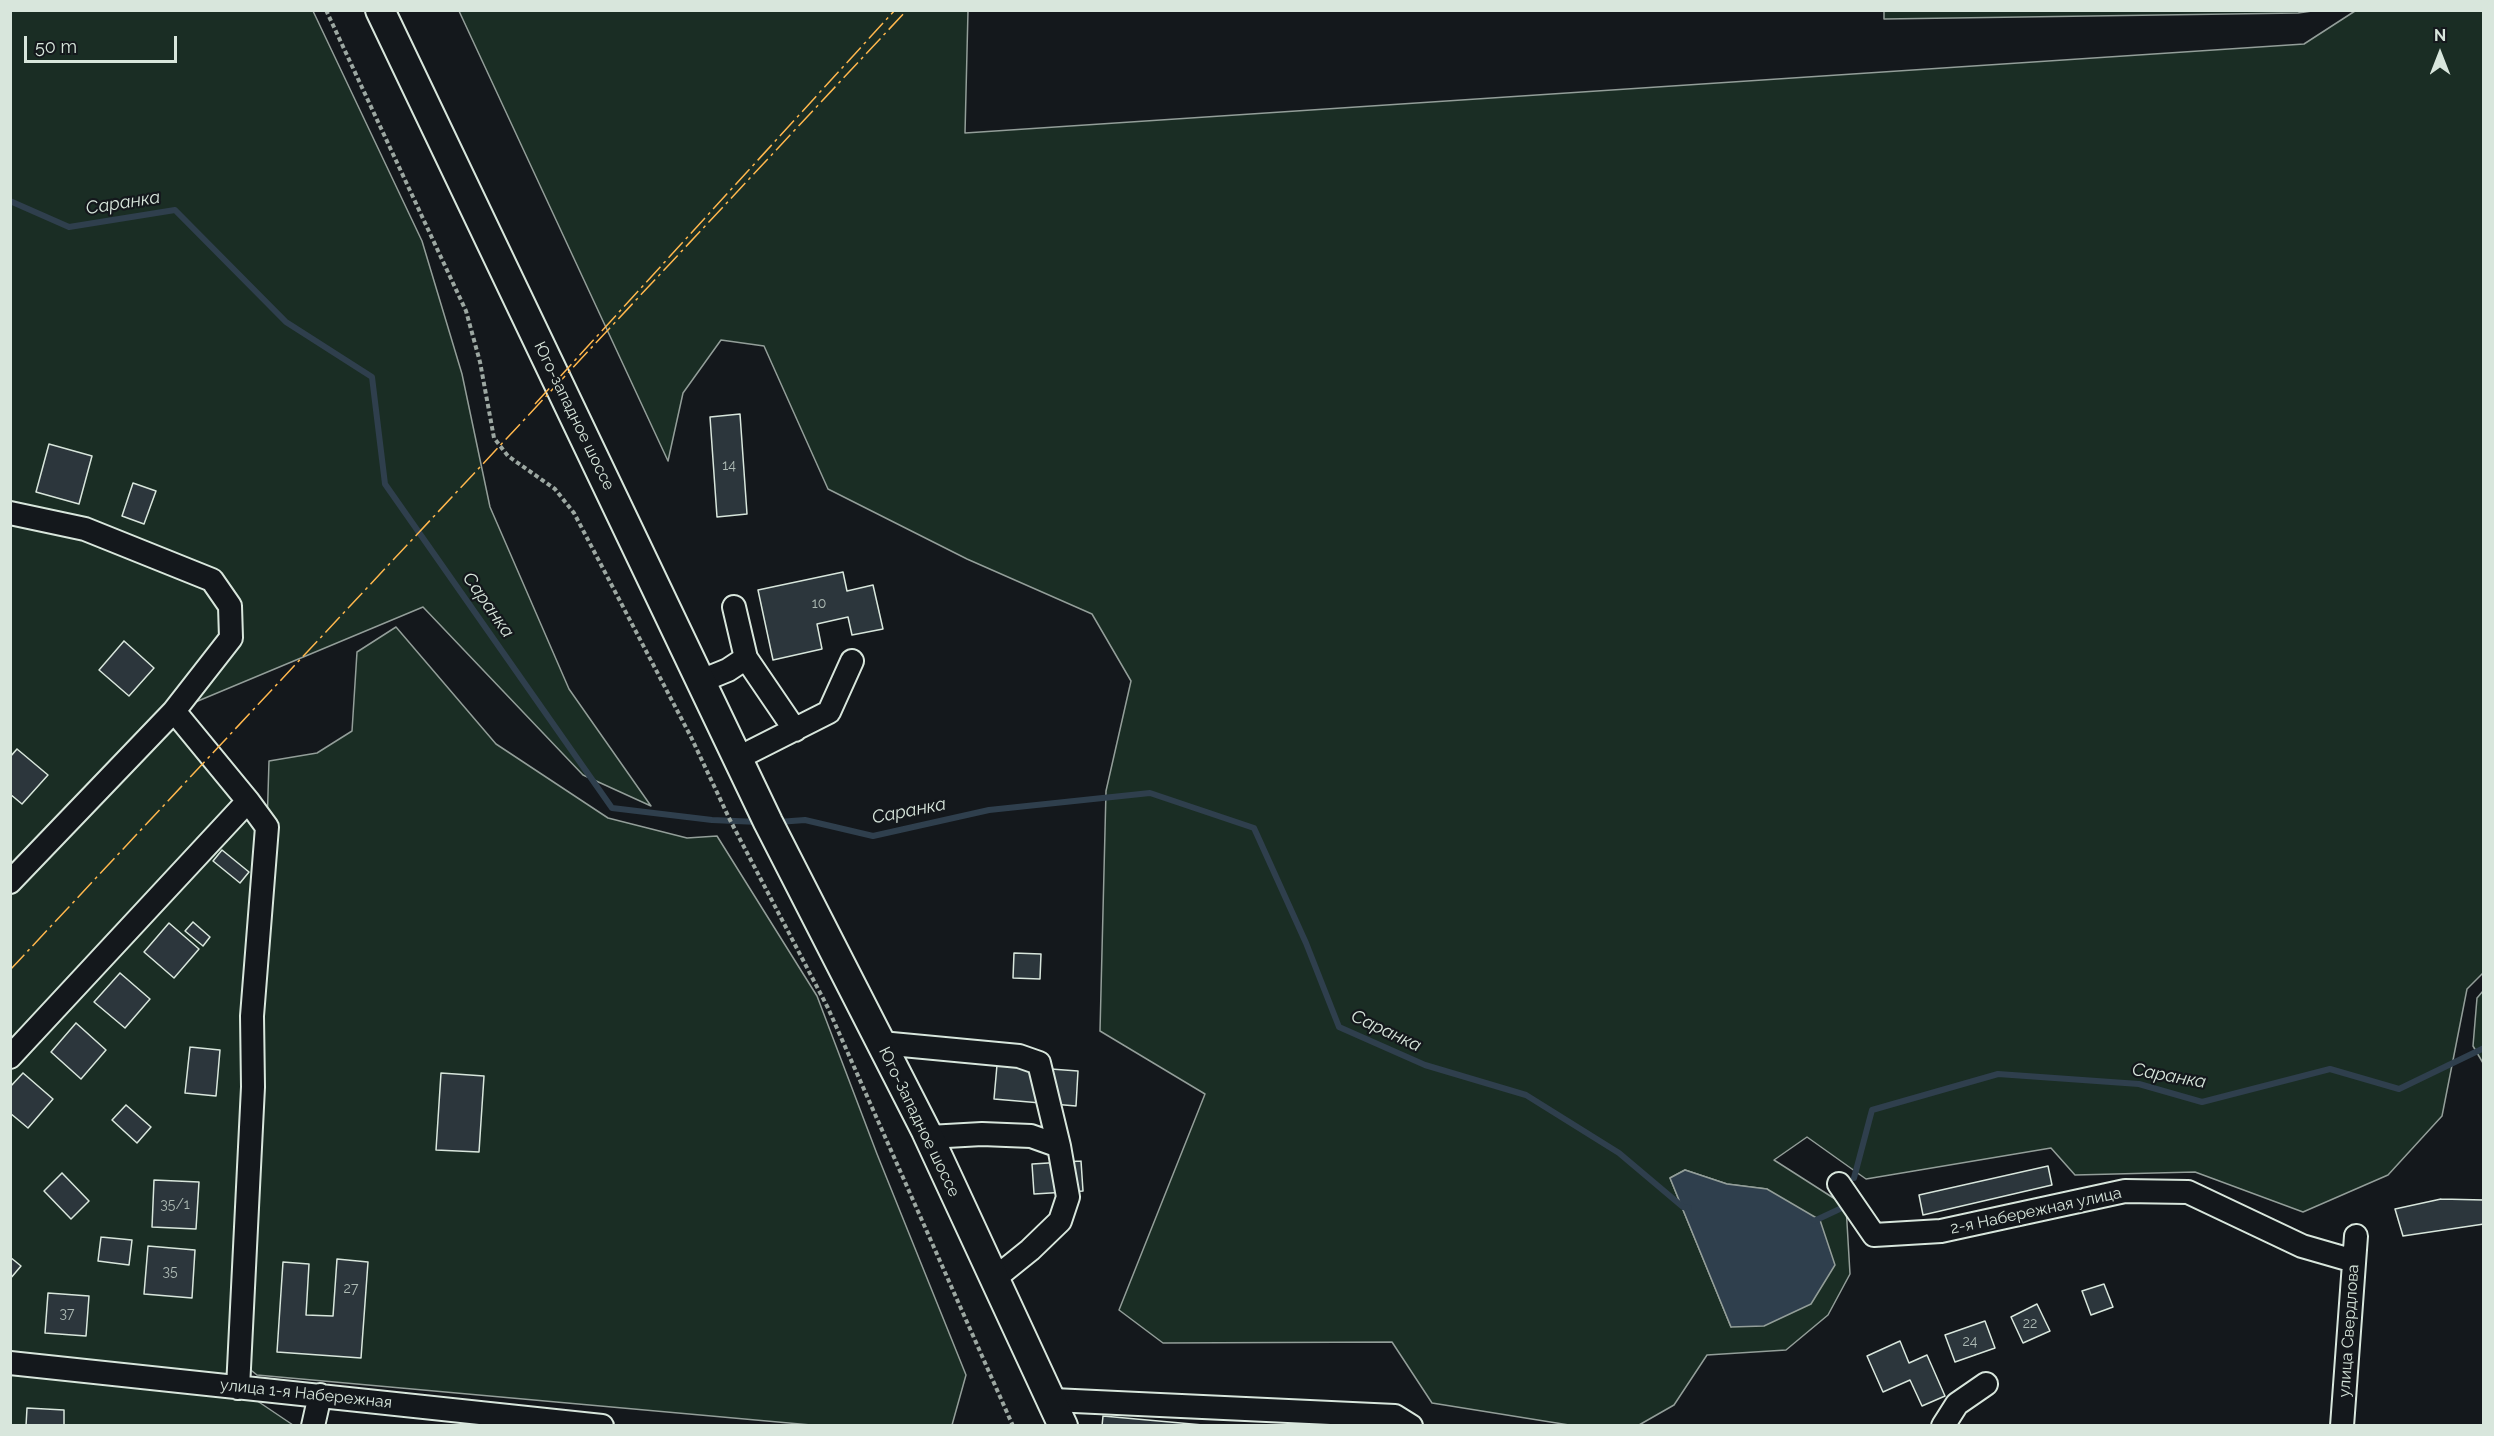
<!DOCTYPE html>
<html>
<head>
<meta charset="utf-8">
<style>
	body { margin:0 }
	#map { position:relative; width:2494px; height:1436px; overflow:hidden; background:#14181c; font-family:Raleway,sans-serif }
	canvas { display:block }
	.frame { position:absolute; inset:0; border:12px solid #d8e6dc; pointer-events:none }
	.north { position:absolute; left:2410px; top:24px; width:60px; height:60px; -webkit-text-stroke:4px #14181c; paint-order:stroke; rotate:0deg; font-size:16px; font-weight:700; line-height:24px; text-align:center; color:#d8e6dc }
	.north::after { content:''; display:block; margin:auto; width:21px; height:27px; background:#d8e6dc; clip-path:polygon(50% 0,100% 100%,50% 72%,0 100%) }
	.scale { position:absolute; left:24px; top:36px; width:153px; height:27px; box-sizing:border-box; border:3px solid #d8e6dc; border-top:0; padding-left:8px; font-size:18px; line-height:21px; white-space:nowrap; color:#d8e6dc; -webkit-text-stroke:4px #14181c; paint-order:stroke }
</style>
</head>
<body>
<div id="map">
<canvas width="2494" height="1436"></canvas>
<div class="frame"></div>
<div class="north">N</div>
<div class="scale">50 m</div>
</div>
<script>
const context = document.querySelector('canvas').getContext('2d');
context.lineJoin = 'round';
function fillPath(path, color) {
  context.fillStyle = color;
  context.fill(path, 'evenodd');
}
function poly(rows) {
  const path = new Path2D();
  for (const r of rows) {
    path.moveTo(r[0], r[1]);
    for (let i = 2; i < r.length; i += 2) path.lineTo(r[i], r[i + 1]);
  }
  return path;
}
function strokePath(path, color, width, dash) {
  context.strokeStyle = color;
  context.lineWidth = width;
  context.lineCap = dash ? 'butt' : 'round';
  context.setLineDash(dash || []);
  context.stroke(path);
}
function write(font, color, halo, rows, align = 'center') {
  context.font = font + ' Raleway,sans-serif';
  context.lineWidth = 4.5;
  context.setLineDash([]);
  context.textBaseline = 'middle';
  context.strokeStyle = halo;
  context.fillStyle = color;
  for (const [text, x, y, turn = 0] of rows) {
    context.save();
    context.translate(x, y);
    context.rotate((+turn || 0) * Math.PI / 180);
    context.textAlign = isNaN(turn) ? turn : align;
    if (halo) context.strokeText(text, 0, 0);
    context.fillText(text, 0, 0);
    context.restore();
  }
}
const green = poly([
	[10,11,313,11,422,241,462,374,490,507,569,689,651,806,583,775,423,607,174,711,267,827,269,761,317,753,352,731,357,652,396,627,496,744,608,818,687,838,717,836,817,996,877,1154,966,1375,952,1425,811,1425,257,1375,247,1367,238,1388,293,1425,11,1425,10,11],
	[459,11,968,11,965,133,2304,44,2355,11,2483,11,2484,972,2467,989,2442,1116,2388,1175,2303,1212,2195,1172,2075,1175,2051,1148,1866,1179,1807,1137,1774,1160,1846,1206,1850,1274,1828,1315,1786,1350,1707,1355,1674,1405,1639,1425,1569,1425,1432,1403,1392,1342,1163,1343,1119,1310,1205,1094,1100,1031,1106,791,1131,681,1092,614,967,559,828,489,764,346,721,340,683,393,668,461,459,11],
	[1685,1170,1727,1184,1767,1189,1731,1327,1670,1178,1685,1170],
	[1884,11,1884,10,2312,11,2298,13,1884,19,1884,11],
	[2483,991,2483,1063,2473,1046,2477,998,2483,991]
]);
fillPath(green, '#1a2d24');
strokePath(green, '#939e99', 1.5);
const water = poly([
	[1685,1170,1727,1184,1767,1189,1820,1220,1835,1265,1811,1304,1764,1326,1731,1327,1670,1178,1685,1170]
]);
fillPath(water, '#2f3f4d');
strokePath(water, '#939e99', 1.5);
strokePath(poly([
	[10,201,69,227,175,210,286,322,372,377,385,484,612,808,712,820,759,822],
	[778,822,805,820,873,836,989,810,1150,793,1254,828,1306,943,1339,1027,1425,1065,1526,1095,1619,1153,1683,1207,1689,1208],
	[1854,1178,1872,1110,1998,1074,2139,1084,2202,1102,2330,1069,2399,1089,2484,1048],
	[1814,1221,1846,1206]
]), '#2f3f4d', 6);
const building = poly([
	[740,414,747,514,717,517,710,417,740,414],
	[49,444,92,456,79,504,36,492,49,444],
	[133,483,156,491,144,524,122,516,133,483],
	[843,572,847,591,873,585,883,629,852,635,848,617,817,624,822,649,773,660,758,590,843,572],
	[124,641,154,668,129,696,99,670,124,641],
	[17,749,48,775,22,804,10,794,10,757,17,749],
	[222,850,249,872,240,883,213,861,222,850],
	[193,922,210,937,203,946,185,931,193,922],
	[169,923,199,949,174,978,144,952,169,923],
	[1014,953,1041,954,1040,979,1013,978,1014,953],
	[120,973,150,999,125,1028,94,1002,120,973],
	[76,1023,106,1050,81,1079,51,1052,76,1023],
	[190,1047,220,1050,216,1096,185,1093,190,1047],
	[997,1065,1078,1071,1076,1106,994,1099,997,1065],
	[23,1073,53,1099,28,1128,10,1113,10,1087,23,1073],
	[441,1073,484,1076,479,1152,436,1150,441,1073],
	[126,1105,151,1127,137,1143,112,1120,126,1105],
	[1081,1161,1083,1191,1034,1194,1032,1164,1081,1161],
	[2048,1166,2052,1185,1923,1215,1919,1195,2048,1166],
	[62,1173,89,1201,71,1219,44,1191,62,1173],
	[154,1180,199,1182,196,1229,152,1227,154,1180],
	[2441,1199,2484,1200,2484,1224,2403,1236,2395,1209,2441,1199],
	[101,1237,132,1240,129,1265,98,1261,101,1237],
	[148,1246,195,1250,192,1298,144,1294,148,1246],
	[10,1257,21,1266,10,1279,10,1257],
	[337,1259,368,1262,361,1358,277,1352,283,1262,309,1264,306,1315,333,1316,337,1259],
	[2104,1284,2113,1307,2091,1315,2082,1291,2104,1284],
	[48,1293,89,1296,86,1336,45,1333,48,1293],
	[2037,1304,2050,1331,2023,1343,2011,1317,2037,1304],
	[1985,1321,1995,1348,1955,1362,1945,1335,1985,1321],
	[1900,1341,1909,1363,1927,1355,1945,1396,1922,1406,1910,1380,1883,1392,1867,1356,1900,1341],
	[27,1408,64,1410,64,1426,26,1426,27,1408],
	[1103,1416,1214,1426,1102,1426,1103,1416]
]);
fillPath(building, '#2c363c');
strokePath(building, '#d8e6dc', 1.5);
const minor = poly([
	[10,513,85,529,212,580,230,606,231,638,174,711,10,882],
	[746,658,795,730],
	[701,681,728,670,746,658,734,607],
	[174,711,248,801,267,827,252,1016,253,1087,238,1388],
	[738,758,829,712,852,661],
	[881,1043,1019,1056,1039,1063,1059,1146],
	[10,1057,248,801],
	[929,1137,982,1134,1031,1136,1059,1146,1068,1197,1060,1221,1030,1250,994,1279],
	[1839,1184,1874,1235,1941,1231,2125,1191,2188,1192,2302,1246,2354,1261],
	[10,1363,602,1426],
	[1053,1400,1395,1416,1411,1426],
	[313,1426,320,1395],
	[1943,1426,1957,1404,1986,1384],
	[2342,1426,2356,1236]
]);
const major = poly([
	[380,10,768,822,926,1131,1063,1426]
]);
strokePath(minor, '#d8e6dc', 26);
strokePath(major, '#d8e6dc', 32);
strokePath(poly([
	[326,10,466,311,480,362,494,438,508,456,555,489,574,513,691,737,730,820,828,1008,1013,1426]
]), '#9da8a2', 4, [4.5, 3]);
strokePath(minor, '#14181c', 22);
strokePath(major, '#14181c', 28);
strokePath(poly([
	[535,404,895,10],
	[10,970,907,10]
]), '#ffb74d', 1.5, [21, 4.5, 3, 4.5]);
write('14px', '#adbab4', null, [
	["14",729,466],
	["10",819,604],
	["35/1",175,1205],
	["35",170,1272],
	["27",351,1289],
	["37",67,1314],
	["22",2030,1324],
	["24",1970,1342]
]);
write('16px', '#d8e6dc', '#14181c', [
	["Юго-западное шоссе",574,416,64],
	["Юго-Западное шоссе",919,1122,64],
	["2-я Набережная улица",2036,1211,-12],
	["улица Свердлова",2349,1331,-86],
	["улица 1-я Набережная",306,1394,6]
]);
write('italic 18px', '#d8e6dc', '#14181c', [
	["Саранка",123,203,-9],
	["Саранка",488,605,55],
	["Саранка",909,811,-11],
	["Саранка",1386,1031,25],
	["Саранка",2169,1076,10]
]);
</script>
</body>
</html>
